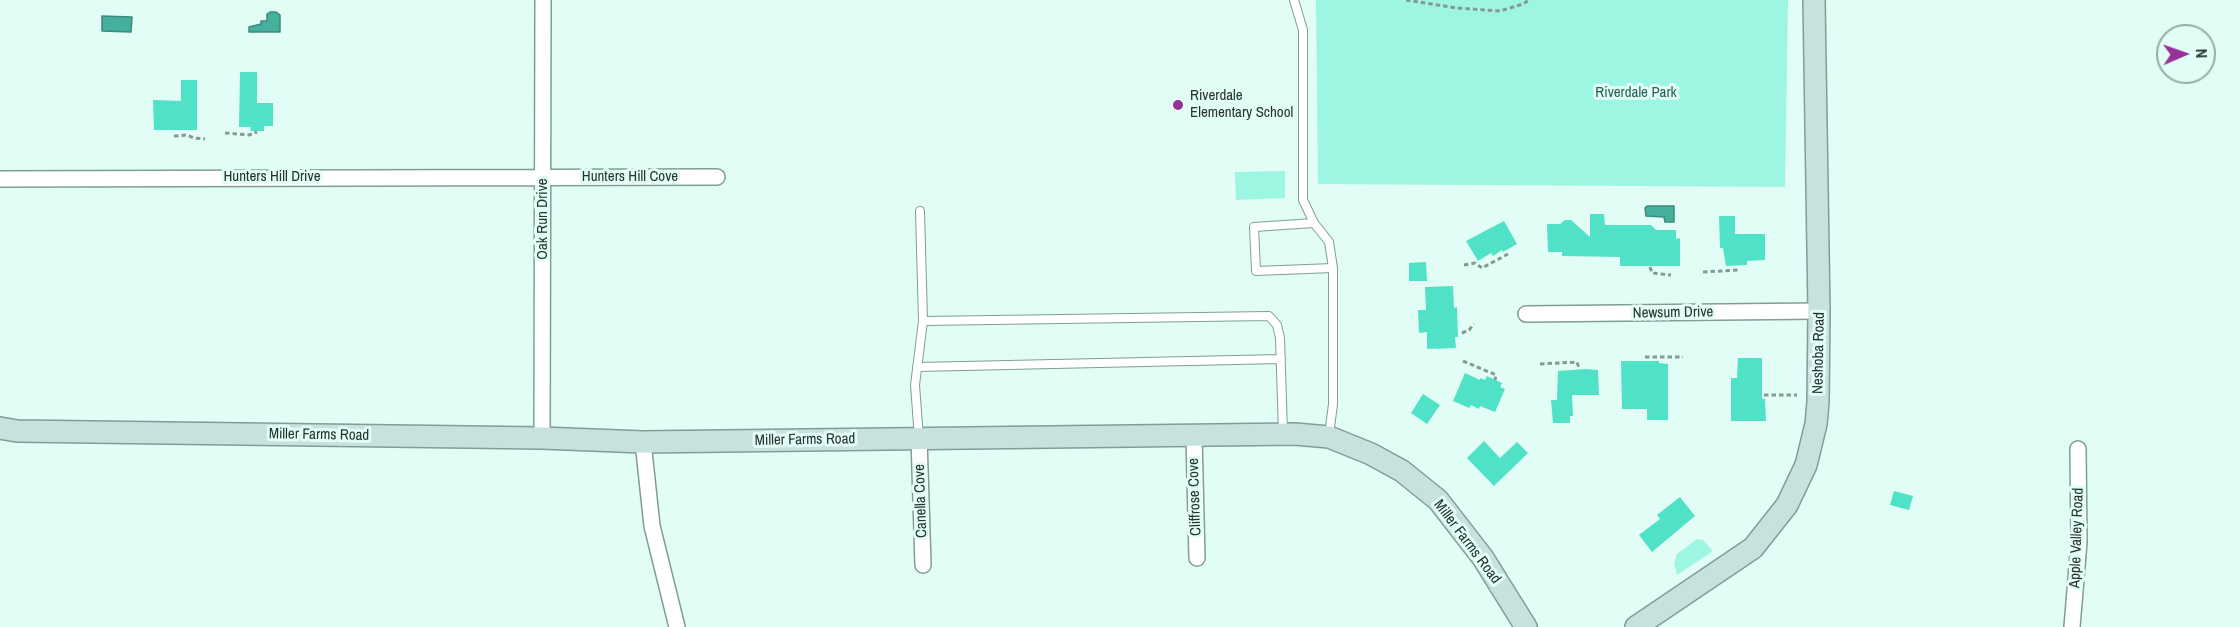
<!DOCTYPE html>
<html>
<head>
<meta charset="utf-8">
<style>
	body { margin:0 }
	#map { position:relative; width:2240px; height:627px; overflow:hidden; background:#e2fdf6; font-family:"Archivo Narrow",sans-serif }
	canvas { display:block }
	.north { position:absolute; left:2156px; top:24px; width:60px; height:60px; box-sizing:border-box; background:#e2fdf6; border:2px solid #97aca7; border-radius:50%; rotate:88deg; font-size:16px; font-weight:700; line-height:24px; text-align:center; color:#263330 }
	.north::after { content:''; display:block; margin:auto; width:21px; height:27px; background:#973197; clip-path:polygon(50% 0,100% 100%,50% 72%,0 100%) }
</style>
</head>
<body>
<div id="map">
<canvas width="2240" height="627"></canvas>
<div class="north">N</div>
</div>
<script>
const context = document.querySelector('canvas').getContext('2d');
context.lineJoin = 'round';
function fillPath(path, color) {
  context.fillStyle = color;
  context.fill(path, 'evenodd');
}
function poly(rows) {
  const path = new Path2D();
  for (const r of rows) {
    path.moveTo(r[0], r[1]);
    for (let i = 2; i < r.length; i += 2) path.lineTo(r[i], r[i + 1]);
  }
  return path;
}
function strokePath(path, color, width, dash) {
  context.strokeStyle = color;
  context.lineWidth = width;
  context.lineCap = dash ? 'butt' : 'round';
  context.setLineDash(dash || []);
  context.stroke(path);
}
function write(font, color, halo, rows, align = 'center') {
  context.font = font + ' "Archivo Narrow",sans-serif';
  context.lineWidth = 6;
  context.setLineDash([]);
  context.textBaseline = 'middle';
  context.strokeStyle = halo;
  context.fillStyle = color;
  for (const [text, x, y, turn = 0] of rows) {
    context.save();
    context.translate(x, y);
    context.rotate((+turn || 0) * Math.PI / 180);
    context.textAlign = isNaN(turn) ? turn : align;
    if (halo) context.strokeText(text, 0, 0);
    context.fillText(text, 0, 0);
    context.restore();
  }
}
fillPath(poly([
	[1316,0,1788,0,1785,187,1318,184],
	[1285,171,1285,198,1236,200,1235,172],
	[1697,539,1703,540,1713,551,1677,575,1674,563,1677,554]
]), '#9df6e2');
const water = poly([
	[270,12,276,12,280,15,280,32,249,32,249,27,261,24,261,21,267,21,267,14,270,12],
	[102,16,132,17,131,32,102,31,102,16],
	[1647,206,1674,206,1674,222,1665,222,1664,217,1646,216,1645,208,1647,206]
]);
fillPath(water, '#45b19c');
strokePath(water, '#3c8b7c', 1.5);
fillPath(poly([
	[240,72,257,72,257,103,273,103,273,126,264,126,264,131,251,131,250,127,239,127],
	[181,80,197,80,197,130,154,130,153,100,181,101],
	[1590,214,1604,214,1605,225,1651,225,1656,230,1676,230,1676,239,1680,238,1680,266,1620,266,1620,257,1562,256,1562,252,1548,252,1547,224,1560,224,1565,220,1571,220,1590,237],
	[1719,216,1735,216,1735,234,1765,234,1765,260,1747,261,1747,265,1726,266,1723,248,1720,248],
	[1504,221,1517,244,1503,252,1502,250,1493,256,1491,253,1478,261,1466,241],
	[1426,262,1427,281,1409,281,1409,263],
	[1453,286,1454,308,1457,307,1458,337,1455,337,1456,348,1427,349,1427,332,1419,333,1418,310,1426,310,1425,287],
	[1738,358,1762,358,1762,399,1765,399,1766,421,1731,421,1731,378,1737,378],
	[1621,361,1659,361,1659,363,1668,364,1668,420,1647,420,1647,409,1622,409],
	[1586,369,1598,370,1599,395,1572,395,1573,416,1570,416,1570,423,1553,423,1551,400,1557,400,1558,371],
	[1465,373,1480,380,1480,378,1485,380,1487,376,1502,383,1500,387,1505,389,1495,412,1480,406,1479,409,1471,405,1469,408,1453,401],
	[1423,394,1440,405,1427,424,1411,413],
	[1484,441,1500,458,1517,442,1528,453,1494,486,1467,458],
	[1894,491,1913,496,1909,510,1890,505],
	[1680,497,1695,516,1652,552,1639,535,1660,519,1657,515]
]), '#50e2c6');
const lane = poly([
	[1294,0,1303,30,1303,200,1314,223,1329,242,1333,268,1333,404,1329,435],
	[920,211,923,321],
	[1314,223,1254,227,1256,271,1333,268],
	[917,367,1281,359],
	[919,438,915,385,923,321,1269,316,1277,325,1280,338,1283,433]
]);
const street = poly([
	[0,179,717,177],
	[1526,314,1819,311],
	[1194,436,1197,558],
	[542,438,543,0],
	[919,438,923,565],
	[643,442,652,526,677,627],
	[2072,627,2079,542,2078,449]
]);
const secondary = poly([
	[0,428,17,431,542,438,643,442,1295,434,1329,437,1371,454,1402,471,1438,500,1483,558,1526,627],
	[1636,627,1753,548,1787,505,1806,465,1816,424,1818,402,1819,311,1814,0]
]);
strokePath(lane, '#7e9e96', 10);
strokePath(street, '#7e9e96', 18);
strokePath(secondary, '#7e9e96', 24);
strokePath(poly([
	[1406,0,1457,8,1500,11,1523,4,1529,0],
	[225,133,249,135,257,132],
	[174,136,187,135,194,138,205,139],
	[1464,265,1475,263,1482,268,1508,254],
	[1650,267,1652,273,1671,275],
	[1703,272,1739,270],
	[1462,333,1469,330,1474,324],
	[1645,357,1683,357],
	[1463,361,1496,375,1495,380],
	[1540,364,1577,362,1579,368],
	[1764,395,1797,395]
]), '#869a95', 3, [4.5, 3]);
strokePath(lane, '#fff', 8);
strokePath(street, '#fff', 15);
strokePath(secondary, '#c7e2dc', 21);
for (const [x, y, r, color] of [
	[1178,105,6,"#973197"]
]) {
  const dot = new Path2D();
  dot.arc(x, y, r, 0, 2 * Math.PI);
  context.fillStyle = color;
  context.fill(dot);
  strokePath(dot, '#e2fdf6', 2);
}
write('15px', '#286256', '#e2fdf6', [
	["Riverdale Park",1636,93]
]);
write('15px', '#263330', '#e2fdf6', [
	["Riverdale",1190,96],
	["Elementary School",1190,113]
], 'left');
write('15px', '#263330', '#e2fdf6', [
	["Hunters Hill Drive",272,177],
	["Hunters Hill Cove",630,177],
	["Oak Run Drive",543,219,-90],
	["Newsum Drive",1673,313,-1],
	["Neshoba Road",1819,353,-89],
	["Miller Farms Road",319,435,1],
	["Miller Farms Road",805,440,-1],
	["Cliffrose Cove",1195,497,-92],
	["Canella Cove",921,501,-92],
	["Apple Valley Road",2077,538,-88],
	["Miller Farms Road",1467,542,53]
]);
</script>
</body>
</html>
